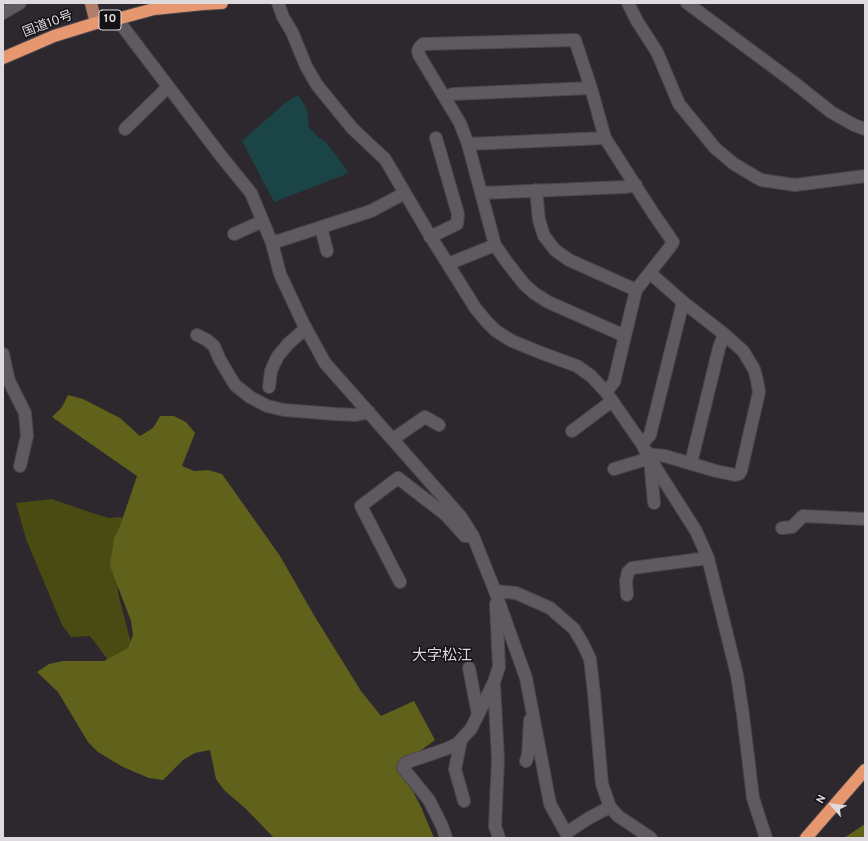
<!DOCTYPE html>
<html>
<head>
<meta charset="utf-8">
<style>
	body { margin:0 }
	#map { position:relative; width:868px; height:841px; overflow:hidden; background:#2c282e; font-family:Overpass,sans-serif }
	canvas { display:block }
	.frame { position:absolute; inset:0; border:4px solid #dedbdf; pointer-events:none }
	.north { position:absolute; left:812px; top:785px; width:40px; height:40px; -webkit-text-stroke:3px #141114; paint-order:stroke; rotate:298deg; font-size:11px; font-weight:700; line-height:16px; text-align:center; color:#dedbdf }
	.north::after { content:''; display:block; margin:auto; width:14px; height:18px; background:#dedbdf; clip-path:polygon(50% 0,100% 100%,50% 72%,0 100%) }
</style>
</head>
<body>
<div id="map">
<canvas width="868" height="841"></canvas>
<div class="frame"></div>
<div class="north">N</div>
</div>
<script>
const context = document.querySelector('canvas').getContext('2d');
context.lineJoin = 'round';
function fillPath(path, color) {
  context.fillStyle = color;
  context.fill(path, 'evenodd');
}
function poly(rows) {
  const path = new Path2D();
  for (const r of rows) {
    path.moveTo(r[0], r[1]);
    for (let i = 2; i < r.length; i += 2) path.lineTo(r[i], r[i + 1]);
  }
  return path;
}
function strokePath(path, color, width, dash) {
  context.strokeStyle = color;
  context.lineWidth = width;
  context.lineCap = dash ? 'butt' : 'round';
  context.setLineDash(dash || []);
  context.stroke(path);
}
function write(font, color, halo, rows, align = 'center') {
  context.font = font + ' Overpass,"Noto Sans JP",sans-serif';
  context.lineWidth = 3;
  context.setLineDash([]);
  context.textBaseline = 'middle';
  context.strokeStyle = halo;
  context.fillStyle = color;
  for (const [text, x, y, turn = 0] of rows) {
    context.save();
    context.translate(x, y);
    context.rotate((+turn || 0) * Math.PI / 180);
    context.textAlign = isNaN(turn) ? turn : align;
    if (halo) context.strokeText(text, 0, 0);
    context.fillText(text, 0, 0);
    context.restore();
  }
}
fillPath(poly([
	[52,499,92,513,109,518,121,517,126,522,117,560,118,593,132,647,111,664,90,636,71,637,62,625,26,539,16,503]
]), '#4a4b12');
fillPath(poly([
	[68,395,83,399,120,418,140,436,153,428,160,416,174,416,186,422,195,433,182,466,194,471,208,470,222,474,280,556,315,617,361,691,381,716,414,701,435,740,400,766,422,809,434,838,274,838,246,809,224,790,216,779,210,750,195,753,183,760,163,780,149,778,123,767,98,752,88,742,58,692,37,672,49,664,63,661,104,661,128,648,133,635,131,621,110,566,114,538,120,526,137,476,52,417,62,407],
	[865,824,865,838,844,838]
]), '#60611b');
fillPath(poly([
	[298,95,307,109,309,127,318,137,326,142,349,173,274,202,242,141,285,103]
]), '#1b4446');
const minor = poly([
	[278,3,283,17,292,32,306,66,317,85,352,128,372,147,385,159,429,234,476,309,487,322,496,331,512,341,544,354,577,366,591,376,606,392,642,444,647,454,696,531,708,558,737,675,743,715,753,798,766,838],
	[628,3,637,21,657,52,679,104,715,148,734,164,761,180,795,185,865,176],
	[687,3,792,81,831,112,854,125,865,129],
	[3,13,20,3],
	[117,19,221,156,251,193,272,243,280,274,303,323,325,363,461,517,473,536,495,591,526,678,550,804,566,833,589,818,610,807],
	[445,97,453,94,591,88],
	[125,129,168,87],
	[468,144,605,138],
	[536,190,539,220,544,236,555,250,569,260,636,290],
	[482,193,625,187,636,185],
	[321,227,327,251],
	[234,234,263,221],
	[430,237,457,224,458,214,436,138],
	[272,243,371,211,405,193],
	[448,264,495,245],
	[197,335,207,340,214,346,220,360,235,385,250,397,267,406,284,410,335,414,356,415,369,412],
	[3,354,9,381,25,413,27,436,20,466],
	[269,387,271,371,274,364,278,356,288,344,306,328],
	[606,392,614,382,636,290,670,247,673,242,669,236,653,213,605,138,591,88,575,40,423,44,420,47,418,51,419,55,460,123,468,144,495,245,506,261,524,284,534,293,548,302,625,336],
	[572,431,612,401],
	[393,439,425,417,439,425],
	[642,444,650,435,683,302],
	[647,454,665,456,716,471,735,475,739,474,741,471,759,392,757,380,754,369,743,351,724,334,683,302,650,273],
	[691,463,719,348,724,334],
	[614,469,650,458,654,503],
	[782,528,792,527,803,516,865,519],
	[400,582,361,506,398,478,446,515,465,536,471,536],
	[495,591,516,593,550,608,574,629,583,644,590,659,594,693,602,784,610,807,618,816,651,838],
	[627,595,626,581,628,572,632,568,708,558],
	[469,668,475,699,478,714],
	[494,683,498,760,495,826,499,838],
	[461,740,455,769,464,801],
	[526,761,528,755,530,720],
	[446,838,442,826,429,800,403,768,405,763,446,749,457,744,471,729,494,682,499,667,496,604]
]);
const major = poly([
	[91,3,96,23]
]);
const highway = poly([
	[3,58,54,36,96,23,117,19,154,9,203,4,222,3],
	[806,838,865,770]
]);
strokePath(minor, '#49454a', 14);
strokePath(major, '#49454a', 14);
strokePath(highway, '#49454a', 14);
strokePath(minor, '#5f5960', 12);
strokePath(major, '#b17e6a', 12);
strokePath(highway, '#e79770', 12);
for (const [x, y, w] of [
	[110,20,22]
]) {
  const box = new Path2D();
  box.roundRect(x - w / 2, y - 10, w, 20, 3);
  context.fillStyle = '#141114';
  context.fill(box);
  strokePath(box, '#dedbdf', 1);
}
write('bold 12px', '#dedbdf', null, [
	["10",110,20]
]);
write('13px', '#dedbdf', '#141114', [
	["国道10号",48,25,-21]
]);
write('15px', '#dedbdf', '#141114', [
	["大字松江",442,657]
]);
</script>
</body>
</html>
